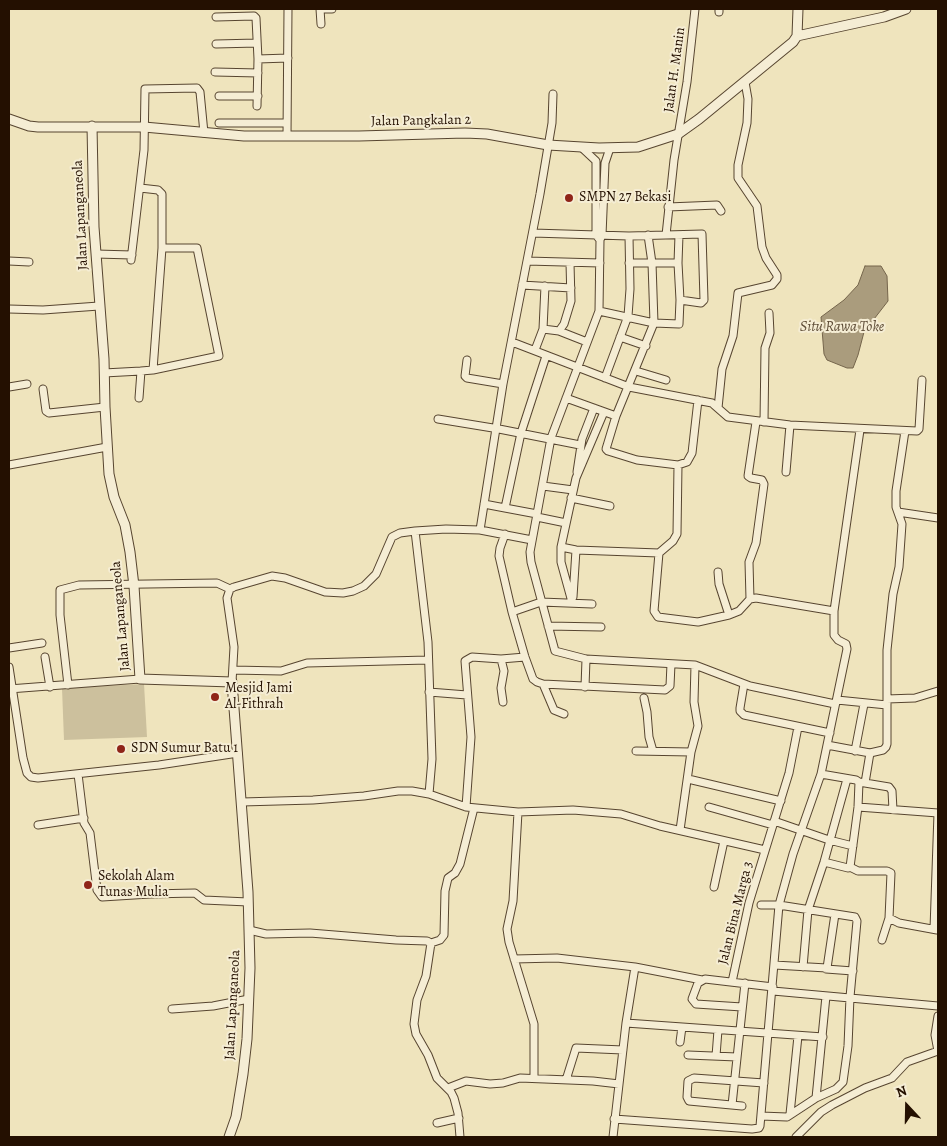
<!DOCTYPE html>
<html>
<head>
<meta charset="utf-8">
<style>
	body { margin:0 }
	#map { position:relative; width:947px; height:1146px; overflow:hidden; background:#efe4bd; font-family:Alegreya,serif }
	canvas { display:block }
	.frame { position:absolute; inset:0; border:10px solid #241001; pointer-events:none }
	.north { position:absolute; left:882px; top:1081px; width:50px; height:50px; -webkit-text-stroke:4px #f5edd4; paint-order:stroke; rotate:339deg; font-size:14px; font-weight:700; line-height:20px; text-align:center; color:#241001 }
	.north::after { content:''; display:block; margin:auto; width:18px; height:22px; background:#241001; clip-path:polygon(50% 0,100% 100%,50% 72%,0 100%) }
</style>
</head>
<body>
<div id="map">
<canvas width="947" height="1146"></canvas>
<div class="frame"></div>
<div class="north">N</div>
</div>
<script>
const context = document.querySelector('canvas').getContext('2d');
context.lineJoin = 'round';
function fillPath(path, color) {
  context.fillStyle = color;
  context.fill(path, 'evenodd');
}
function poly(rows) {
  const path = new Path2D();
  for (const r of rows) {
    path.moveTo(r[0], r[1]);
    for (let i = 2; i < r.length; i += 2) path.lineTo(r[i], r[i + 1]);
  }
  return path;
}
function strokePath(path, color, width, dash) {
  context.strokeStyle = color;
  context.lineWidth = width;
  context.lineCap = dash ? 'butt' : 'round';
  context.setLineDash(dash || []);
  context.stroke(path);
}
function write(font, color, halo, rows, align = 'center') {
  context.font = font + ' Alegreya,serif';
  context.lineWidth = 4;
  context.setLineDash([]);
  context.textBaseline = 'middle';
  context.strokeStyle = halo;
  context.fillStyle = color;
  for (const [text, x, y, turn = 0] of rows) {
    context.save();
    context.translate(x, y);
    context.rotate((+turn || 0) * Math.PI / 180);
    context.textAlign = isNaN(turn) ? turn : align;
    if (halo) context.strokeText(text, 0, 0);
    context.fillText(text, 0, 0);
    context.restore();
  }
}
fillPath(poly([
	[144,684,147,737,64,740,62,688]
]), '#ccc09d');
const water = poly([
	[865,266,881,266,887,276,888,301,864,332,858,355,853,368,847,368,827,360,824,354,821,317,844,300,858,285,865,266]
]);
fillPath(water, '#aa9c7d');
strokePath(water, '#74644b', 1);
const minor = poly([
	[320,9,321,24],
	[320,9,332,9],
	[719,12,719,9],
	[216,17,254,16,256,18,258,59,257,106],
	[216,44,257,43],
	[258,59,288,58],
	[215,72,258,73],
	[219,96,258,96],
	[219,123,287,123],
	[287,136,288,9],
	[581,147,596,161,596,235,600,240,602,235,605,163,610,148],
	[668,207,717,205,721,211],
	[533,233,629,236,702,234,704,300,701,303,680,300],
	[648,235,652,263,654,323,616,416,606,449,608,451,637,460,678,465,687,462,692,453,698,400],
	[666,235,674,160,687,82,695,9],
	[600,240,599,311,551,438,530,552,531,562,555,651,586,659,695,665,750,686,835,704],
	[96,254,132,255],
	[131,260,144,150,145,89,197,88,200,92,204,133],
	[9,261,29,262],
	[527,261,600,263],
	[629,263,678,263],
	[522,285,571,288],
	[9,309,43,310,99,306],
	[599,311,654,323,679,324,680,300,678,263,679,235],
	[543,329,559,331,587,342],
	[559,331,564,324,571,301,570,263],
	[620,337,646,346],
	[512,342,629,387,712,403,728,417,790,425,917,431,919,429,922,380],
	[535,350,543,329,545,286],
	[467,360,465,376,467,378,503,384],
	[153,370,219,356,197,248,162,248],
	[636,371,666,380],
	[104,373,141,371],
	[605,378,628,316,630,289,629,236],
	[9,387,27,384],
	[43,389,46,411,49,413,105,407],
	[139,398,141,371,153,370,162,248,162,194,158,190,140,188],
	[566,398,616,416],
	[718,408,722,369,733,336,738,293,772,285,777,279,777,275,766,258,762,247,757,206,738,178,738,165,747,123,748,99,745,82],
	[438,419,499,429,580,445],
	[764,422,765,348,770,333,769,313],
	[9,465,107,447],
	[577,472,582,439,594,408],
	[786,472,790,425],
	[543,486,573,490],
	[571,498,610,506],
	[484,504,505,508,521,433,546,356],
	[505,508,537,514],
	[898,512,938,518],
	[537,517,566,523],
	[480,530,503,384,540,194,552,123,553,94],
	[415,531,428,642,432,759,429,794],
	[505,534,500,548,499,556,512,612,525,657,533,679,537,682,543,684,554,710,564,714],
	[561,547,576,550,659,553,654,611,658,617,698,622,729,615,739,611,750,599,756,598,834,611],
	[659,553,673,541,677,534,678,465],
	[718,572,719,584,729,615],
	[573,597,576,550],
	[750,599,749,562,756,543,764,484,762,480,751,478,748,476,756,422],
	[572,602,561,562,561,547,576,478,604,412],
	[512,612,541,602,592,604],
	[548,626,601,627],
	[9,648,42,643],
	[45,657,50,687],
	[501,659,504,671,501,688,503,702],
	[9,667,23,758,27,773,31,777,38,778,159,765,238,753],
	[233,670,281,671,307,663,428,660],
	[232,682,234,647,227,598,230,589,234,587,272,576,285,578,325,592,343,593,353,591,364,586,376,574,392,537,400,533,415,531,446,529,480,530,532,540],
	[543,684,665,690,670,686,671,664],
	[744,684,740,708,740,711,744,715,830,733],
	[68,685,60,615,60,590,79,585,217,583,230,589],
	[585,687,586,659],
	[9,689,140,679],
	[429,692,467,695],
	[644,698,647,712,649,737,653,751],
	[887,699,915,698,938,691],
	[837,700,887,705],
	[827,745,870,753,883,750,886,747,887,744,887,650,893,594,899,567,902,524,896,507,896,491,905,431],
	[636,751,691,752],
	[855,751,864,704],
	[78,774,84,823,90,833,97,890,102,897,150,894,195,893,204,900,248,902],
	[821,774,856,780,859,782,858,807,850,867],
	[688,779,781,801],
	[859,782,889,787,892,791,893,810],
	[865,783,870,753],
	[242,802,313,800,364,796,398,791,412,791,429,794,466,807,518,812,573,810,621,814,660,826,765,850],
	[466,807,471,737,465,661,472,657,501,659,525,657],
	[709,807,773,825],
	[858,807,938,813],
	[518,812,513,901,507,929,509,942,534,1024,534,1078],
	[774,821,829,840,853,846],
	[38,825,84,818],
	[680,830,691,752,698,726,694,702,695,665],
	[824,862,848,868,850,867,858,871,887,871,891,873,889,918,882,940],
	[714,887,724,841],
	[761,905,779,905,855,917,857,921,850,997,848,1046,843,1082,836,1089,816,1098,787,1117,761,1116],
	[889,918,899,923,937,930],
	[934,929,938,813],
	[249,930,266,934,310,933,396,940,427,941,431,943,426,976,417,1000,414,1024,416,1034,428,1055,437,1078,451,1092,454,1098,458,1113,460,1137],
	[431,943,440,940,444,935,445,891,448,878,455,873,460,864,474,808],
	[514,959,557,958,635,967,702,980],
	[774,965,827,968,835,914],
	[803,967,808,910,824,862,847,779],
	[826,969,853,971],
	[732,982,749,903,789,773,798,727],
	[773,991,938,1006],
	[742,1007,696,1004,692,999,698,983,705,979,773,987],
	[172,1009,213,1006,249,999],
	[626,1023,823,1037],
	[680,1042,682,1027],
	[938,1051,935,1035,938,1016],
	[688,1055,737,1057],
	[716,1056,718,1030],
	[566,1080,576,1048,623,1050],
	[448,1088,466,1081,490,1084,503,1083,520,1078,593,1081,619,1084],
	[816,1098,826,996],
	[732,1105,745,983],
	[742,1106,689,1101,687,1097,688,1081,694,1078,764,1083],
	[790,1114,798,1036],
	[614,1119,752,1129,759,1128,760,1126,779,905,793,854,821,774,847,649,846,644,838,640,834,635,834,611,860,430],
	[437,1123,459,1118],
	[613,1137,626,1023,635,967],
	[796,1137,821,1112,832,1105,865,1088,892,1078,907,1062,938,1051]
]);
const tertiary = poly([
	[797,36,884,17,906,9],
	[9,119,29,126,38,127,144,127,244,136,359,136,465,133,487,134,548,145,599,148,638,147,678,134,699,119,793,42,797,36,798,9],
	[92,126,94,227,104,359,105,407,109,474,114,497,125,525,130,552,134,586,140,679,232,682,248,892,250,968,247,1039,243,1074,236,1117,229,1137]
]);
strokePath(minor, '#574530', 9);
strokePath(tertiary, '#574530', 11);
strokePath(minor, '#f5edd4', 7);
strokePath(tertiary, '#f5edd4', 9);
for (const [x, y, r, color] of [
	[569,198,5,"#8f2418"],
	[215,697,5,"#8f2418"],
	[121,749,5,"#8f2418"],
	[88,885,5,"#8f2418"]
]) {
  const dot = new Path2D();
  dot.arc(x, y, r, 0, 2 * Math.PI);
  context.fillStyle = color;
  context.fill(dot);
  strokePath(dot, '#f5edd4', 2);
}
write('14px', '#241001', '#f5edd4', [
	["Jalan H. Manin",675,70,-82],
	["Jalan Pangkalan 2",421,121,-1],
	["Jalan Lapanganeola",81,215,-93],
	["Jalan Lapanganeola",121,616,-95],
	["Jalan Bina Marga 3",736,913,-76],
	["Jalan Lapanganeola",233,1005,-87]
]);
write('14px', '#241001', '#f5edd4', [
	["SMPN 27 Bekasi",579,198],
	["Mesjid Jami",225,689],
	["Al-Fithrah",225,705],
	["SDN Sumur Batu 1",131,749],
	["Sekolah Alam",98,877],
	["Tunas Mulia",98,893]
], 'left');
write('italic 15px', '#604f39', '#f5edd4', [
	["Situ Rawa Toke",842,327]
]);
</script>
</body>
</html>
